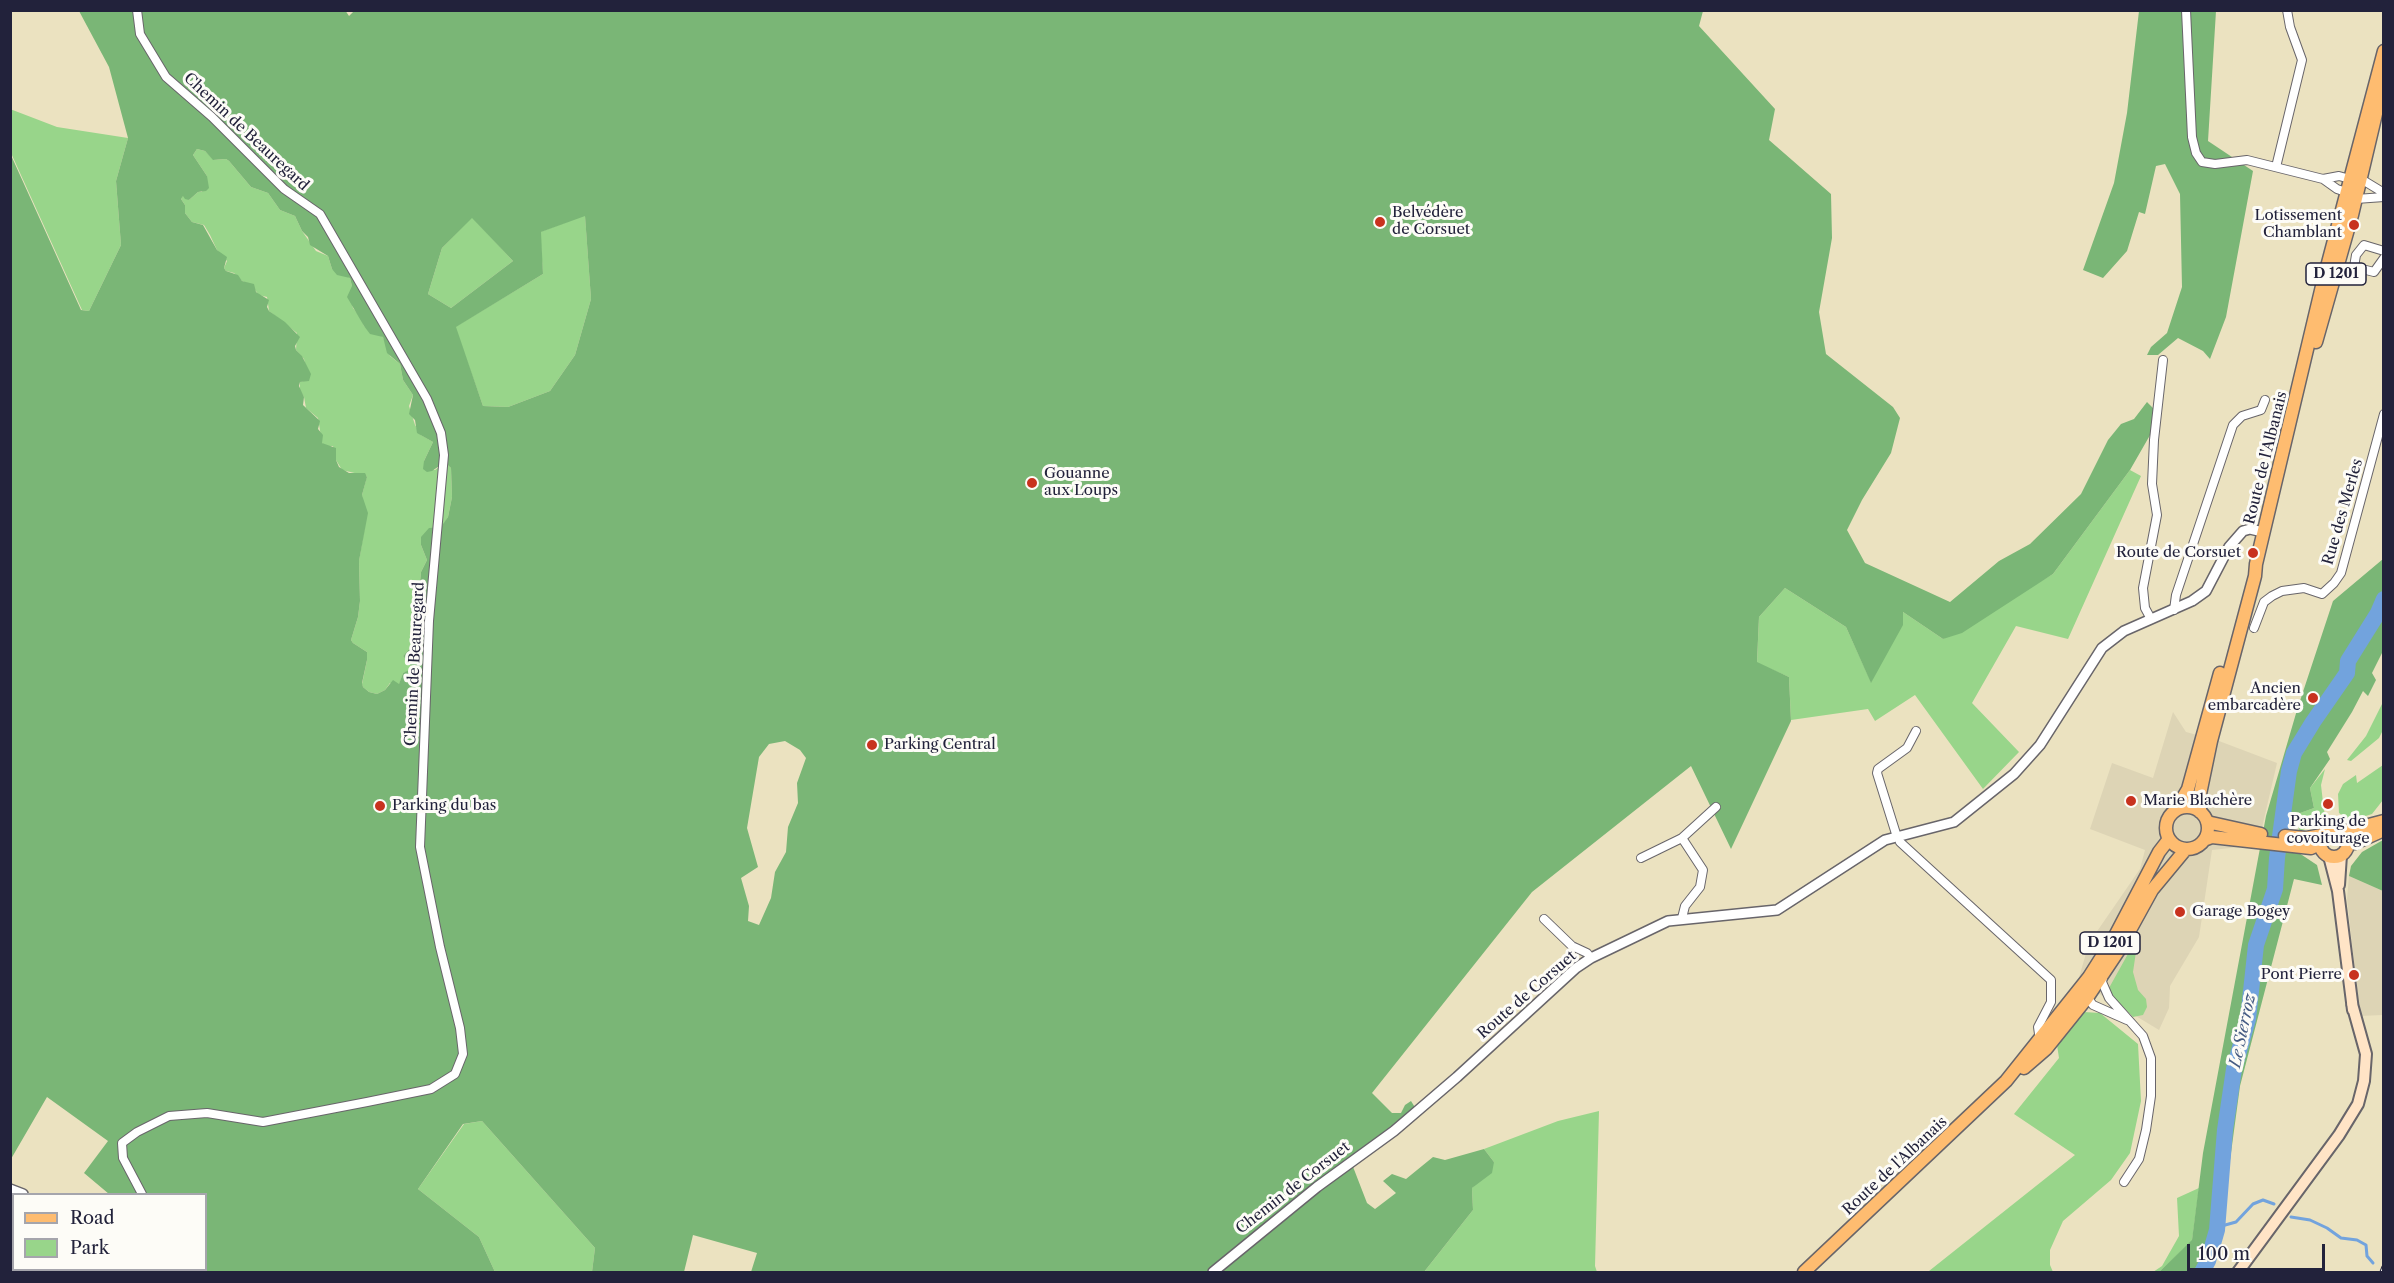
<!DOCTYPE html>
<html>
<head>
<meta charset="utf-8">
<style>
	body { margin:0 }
	#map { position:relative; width:2394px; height:1283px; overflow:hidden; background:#ebe2c0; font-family:"Libre Caslon Text",serif }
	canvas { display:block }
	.frame { position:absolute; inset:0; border:12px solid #22223b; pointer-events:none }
	.legend { position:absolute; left:12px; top:1193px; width:195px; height:78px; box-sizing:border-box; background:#fdfcf7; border:2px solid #a5a5ac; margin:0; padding:8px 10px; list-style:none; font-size:18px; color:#22223b }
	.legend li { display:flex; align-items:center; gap:12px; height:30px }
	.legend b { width:30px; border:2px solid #a5a5ac }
	.scale { position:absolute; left:2187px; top:1244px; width:138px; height:27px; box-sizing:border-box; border:3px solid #22223b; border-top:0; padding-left:8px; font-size:18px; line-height:21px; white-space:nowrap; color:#22223b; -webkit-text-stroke:4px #fdfcf7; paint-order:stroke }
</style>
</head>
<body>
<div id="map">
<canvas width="2394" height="1283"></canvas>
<div class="frame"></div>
<ul class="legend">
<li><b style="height:8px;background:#febc70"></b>Road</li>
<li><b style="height:16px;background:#98d58a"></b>Park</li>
</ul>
<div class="scale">100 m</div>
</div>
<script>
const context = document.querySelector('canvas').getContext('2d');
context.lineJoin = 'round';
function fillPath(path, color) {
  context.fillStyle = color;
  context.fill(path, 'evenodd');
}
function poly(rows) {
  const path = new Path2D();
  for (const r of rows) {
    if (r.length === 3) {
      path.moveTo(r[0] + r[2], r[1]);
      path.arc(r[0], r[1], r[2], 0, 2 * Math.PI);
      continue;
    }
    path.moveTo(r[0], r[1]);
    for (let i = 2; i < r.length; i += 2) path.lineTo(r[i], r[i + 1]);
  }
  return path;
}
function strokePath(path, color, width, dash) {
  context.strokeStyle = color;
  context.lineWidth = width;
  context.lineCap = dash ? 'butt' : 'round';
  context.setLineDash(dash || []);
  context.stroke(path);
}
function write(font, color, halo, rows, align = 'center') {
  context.font = font + ' "Libre Caslon Text",serif';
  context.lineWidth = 6;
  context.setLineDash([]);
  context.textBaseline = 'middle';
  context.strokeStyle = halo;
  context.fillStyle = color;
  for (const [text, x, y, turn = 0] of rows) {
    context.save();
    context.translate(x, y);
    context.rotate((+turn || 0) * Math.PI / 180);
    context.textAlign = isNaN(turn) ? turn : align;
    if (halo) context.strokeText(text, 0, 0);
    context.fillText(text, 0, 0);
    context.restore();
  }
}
fillPath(poly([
	[2173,712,2186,732,2219,741,2277,763,2258,845,2212,850,2199,937,2170,986,2169,1008,2159,1030,2078,981,2089,943,2140,869,2145,850,2090,829,2112,763,2153,778],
	[2349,876,2383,891,2383,1015,2360,1016,2347,899]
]), '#ddd4b5');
fillPath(poly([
	[10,109,57,127,128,138,116,181,121,245,89,311,82,310,11,153],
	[197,149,205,151,214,160,226,159,229,161,251,187,268,193,280,210,295,216,302,231,316,251,328,256,332,269,350,278,352,286,351,300,353,308,361,318,364,326,383,337,390,356,400,364,403,380,413,395,409,406,415,425,421,435,433,442,424,461,424,469,435,470,446,462,451,468,452,497,448,517,444,524,421,545,427,560,421,572,419,593,415,605,413,621,419,633,416,641,403,656,411,666,411,670,403,673,399,685,390,683,385,690,377,694,369,692,363,687,362,684,367,660,367,652,353,643,351,640,358,617,360,601,359,561,365,525,362,495,367,476,342,470,336,460,333,446,325,446,322,443,318,418,306,408,304,397,300,390,300,382,304,381,306,367,304,359,296,350,297,333,269,311,267,297,259,295,250,284,242,281,234,273,226,271,224,268,227,261,217,250,210,235,204,225,192,222,185,213,185,205,181,199,183,195,189,200,198,192,202,192,207,176,193,155],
	[585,215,591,299,575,355,550,391,508,407,483,406,455,327,543,274,540,232],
	[472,217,513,261,451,308,428,294,442,248],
	[2130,470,2141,476,2068,639,2016,626,1972,703,2019,752,1983,789,1915,695,1875,721,1868,709,1791,720,1789,677,1757,663,1759,617,1785,588,1846,627,1871,682,1903,612,1943,639,2053,574],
	[2383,702,2383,730,2379,738,2351,761,2347,760,2366,736],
	[2383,765,2383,800,2372,814,2350,821,2339,813,2338,794,2343,784,2356,775,2357,783],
	[2325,769,2321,785,2324,811,2327,816,2317,825,2299,831,2297,814,2314,808,2310,788],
	[2134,943,2137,945,2133,972,2138,990,2146,999,2147,1007,2143,1015,2133,1017,2112,996,2109,988],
	[2084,1012,2100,1013,2138,1044,2141,1101,2130,1153,2111,1180,2063,1221,2050,1250,2050,1265,2053,1272,1930,1272,1929,1271,2075,1155,2014,1114,2059,1058,2057,1045],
	[1599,1111,1595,1266,1597,1272,1424,1272,1473,1210,1472,1188,1494,1162,1484,1149,1558,1121],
	[482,1121,595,1248,592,1272,495,1272,479,1237,418,1189,464,1124],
	[2199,1188,2192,1241,2159,1272,2153,1272,2162,1266,2179,1236,2177,1198]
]), '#98d58a');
fillPath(poly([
	[345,10,349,16,355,10,1703,11,1699,26,1775,109,1769,140,1831,194,1832,238,1819,312,1826,354,1893,407,1900,418,1891,453,1862,500,1847,530,1865,563,1950,602,1999,561,2030,544,2081,494,2108,440,2121,424,2134,419,2147,402,2161,416,2130,470,2053,574,1962,633,1943,639,1903,612,1903,625,1871,683,1846,627,1785,588,1759,617,1757,662,1789,677,1791,721,1731,849,1691,766,1532,892,1372,1093,1392,1113,1401,1113,1405,1105,1411,1101,1416,1109,1350,1159,1367,1203,1375,1209,1396,1193,1383,1181,1392,1174,1406,1179,1433,1157,1445,1160,1484,1149,1494,1162,1492,1173,1472,1188,1473,1210,1424,1272,751,1272,757,1253,693,1235,684,1272,592,1272,595,1248,482,1121,463,1124,418,1189,479,1237,495,1272,178,1272,174,1270,206,1270,206,1194,109,1194,84,1173,108,1141,47,1097,11,1159,10,153,81,310,89,311,121,245,116,181,128,138,109,67,79,11],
	[197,149,205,151,213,160,226,159,229,161,251,187,268,193,280,210,295,216,302,231,308,237,310,245,328,256,332,269,337,275,350,278,352,286,347,297,364,326,370,334,383,337,387,353,400,364,403,380,413,395,409,414,415,420,417,433,433,442,424,461,423,469,427,472,432,471,445,462,451,468,452,497,448,517,441,527,429,528,421,537,421,545,427,560,421,572,419,593,413,617,419,633,416,641,403,656,411,666,411,669,403,673,399,684,393,680,385,690,377,694,369,692,363,687,362,683,367,660,367,652,353,643,351,640,358,617,360,601,359,561,368,513,362,495,367,477,365,473,349,473,339,467,336,460,336,448,322,443,323,435,318,429,320,421,303,405,304,397,299,386,300,382,309,381,311,374,302,356,296,350,295,346,300,337,285,322,269,311,267,307,269,300,256,292,254,284,242,281,238,275,226,271,224,268,227,257,217,250,203,225,192,222,185,213,185,205,181,199,183,196,185,199,189,200,198,192,206,191,209,188,207,176,193,155],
	[585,216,591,299,575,355,550,391,508,407,483,406,456,327,543,274,541,232],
	[472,218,513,261,451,308,428,294,442,248],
	[785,741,800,750,806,758,797,783,798,803,788,827,786,852,775,872,771,898,759,925,748,921,749,906,741,878,758,867,747,828,759,757,769,744],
	[2139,11,2216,11,2208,141,2253,171,2226,317,2210,359,2203,351,2178,338,2158,355,2147,355,2151,347,2167,333,2182,287,2180,194,2165,164,2156,166,2145,214,2139,212,2127,251,2103,278,2083,270,2114,183,2127,113],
	[2383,559,2383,651,2372,673,2376,680,2368,696,2363,691,2352,712,2327,752,2330,759,2310,788,2314,808,2289,817,2285,831,2299,853,2317,865,2322,885,2294,879,2240,1086,2224,1205,2203,1272,2159,1272,2192,1240,2203,1153,2266,816,2297,710,2333,601],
	[2383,840,2383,891,2349,876,2351,866,2362,852]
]), '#7ab676');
fillPath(poly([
	[2222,1229,2208,1272,2195,1272,2211,1232]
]), '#72a3dd');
strokePath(poly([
	[2291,1217,2310,1220,2327,1228,2341,1238,2357,1240,2366,1245,2367,1256,2373,1263],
	[2218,1227,2236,1222,2253,1204,2263,1200,2274,1204]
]), '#72a3dd', 3);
strokePath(poly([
	[2202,1272,2208,1261,2217,1230,2225,1130,2234,1069,2248,1019,2256,945,2275,889,2277,858,2289,771,2294,753,2313,722,2347,673,2348,661,2378,613,2384,599]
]), '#72a3dd', 16);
const minor = poly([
	[137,10,140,34,166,77,212,117,284,189,320,214,427,399,441,433,444,455,429,621,420,847,440,947,460,1028,463,1054,455,1074,431,1089,367,1102,263,1122,207,1113,169,1116,137,1132,122,1143,123,1158,142,1194],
	[2186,10,2192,137,2196,153,2202,162,2215,164,2247,160,2323,179,2339,176,2350,179],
	[2276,167,2302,60,2290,27,2287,10],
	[2323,179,2337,189,2346,192,2350,189],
	[2361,179,2384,193],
	[2356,199,2384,197],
	[2384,251,2364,245,2356,255,2354,267,2374,272,2384,258],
	[2174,610,2176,595,2233,425,2242,416,2261,410,2265,400],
	[2151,619,2145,608,2143,588,2157,515,2152,484,2154,440,2163,360],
	[2254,628,2264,602,2272,596,2282,591,2304,588,2322,594,2334,583,2341,573,2384,414],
	[1897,837,1877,773,1878,769,1907,748,1916,731],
	[1682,838,1703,870,1700,887,1685,906,1682,918],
	[1900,842,2051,980,2051,1002,2038,1027,2040,1041],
	[1641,858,1682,838,1716,807],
	[1544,919,1572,946,1587,953,1591,958],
	[2103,977,2102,982,2109,998,2143,1036,2151,1058,2151,1096,2146,1130,2139,1159,2124,1182],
	[2086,996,2093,1005,2127,1020],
	[192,1270,195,1272]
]);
const tertiary = poly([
	[10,1189,23,1194],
	[149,1270,154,1272],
	[1213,1272,1317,1187,1394,1131,1457,1077,1576,968,1591,958,1668,921,1777,910,1885,840,1954,822,2014,774,2040,745,2102,648,2124,631,2192,601,2206,591,2229,547,2243,531,2250,529,2263,532]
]);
const secondary = poly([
	[2329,856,2338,891,2353,1010],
	[2339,885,2341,855],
	[2238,1272,2339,1135,2358,1104,2364,1081,2366,1054,2352,1004]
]);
const primary = poly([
	[2316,342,2352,215,2383,84],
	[2187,828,21],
	[2175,811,2188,789,2220,673],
	[2200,812,2200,794,2211,741,2255,576,2256,564,2323,282,2384,51],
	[2207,822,2261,834],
	[2334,843,14],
	[2342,832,2384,821],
	[2285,836,2306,838,2322,835],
	[2204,840,2212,837,2311,848,2320,844],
	[2347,841,2355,843,2384,830],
	[2024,1068,2046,1049,2087,998,2119,950,2152,890,2186,849],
	[1804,1272,2006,1081,2089,977,2115,936,2159,852,2169,839]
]);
strokePath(minor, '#68656a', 10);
strokePath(tertiary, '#68656a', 12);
strokePath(secondary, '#68656a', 14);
strokePath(primary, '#68656a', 15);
strokePath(minor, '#fff', 8);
strokePath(tertiary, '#fff', 9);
strokePath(secondary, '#ffe4c6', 10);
strokePath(primary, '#febc70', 12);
const rail = poly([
	[2382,1272,2384,1267]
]);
strokePath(rail, '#22223b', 5);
strokePath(rail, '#fdfcf7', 3, [9]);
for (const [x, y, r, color] of [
	[1380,222,6,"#c8321e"],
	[2354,225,6,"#c8321e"],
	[1032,483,6,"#c8321e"],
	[2253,553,6,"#c8321e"],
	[2313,698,6,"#c8321e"],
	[872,745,6,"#c8321e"],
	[2131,801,6,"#c8321e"],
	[2328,804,6,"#c8321e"],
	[380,806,6,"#c8321e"],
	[2180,912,6,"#c8321e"],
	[2354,975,6,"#c8321e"]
]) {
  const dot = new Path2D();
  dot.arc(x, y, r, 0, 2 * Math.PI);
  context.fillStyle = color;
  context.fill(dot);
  strokePath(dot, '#fdfcf7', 2);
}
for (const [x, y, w] of [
	[2336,274,60],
	[2110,943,60]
]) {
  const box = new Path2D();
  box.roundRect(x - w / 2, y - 11, w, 22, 4.5);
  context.fillStyle = '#fdfcf7';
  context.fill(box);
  strokePath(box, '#22223b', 1.5);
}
write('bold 14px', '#22223b', null, [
	["D 1201",2336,274],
	["D 1201",2110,943]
]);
write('15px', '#22223b', '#fdfcf7', [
	["Chemin de Beauregard",246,132,43],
	["Route de l'Albanais",2266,458,-76],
	["Rue des Merles",2343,512,-74],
	["Chemin de Beauregard",415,664,-87],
	["Route de Corsuet",1527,995,-41],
	["Route de l'Albanais",1895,1166,-43],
	["Chemin de Corsuet",1293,1188,-38]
]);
write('15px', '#22223b', '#fdfcf7', [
	["Belvédère",1392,213],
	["de Corsuet",1392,230],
	["Lotissement",2342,216,"right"],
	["Chamblant",2342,233,"right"],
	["Gouanne",1044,474],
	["aux Loups",1044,491],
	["Route de Corsuet",2241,553,"right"],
	["Ancien",2301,689,"right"],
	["embarcadère",2301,706,"right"],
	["Parking Central",884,745],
	["Marie Blachère",2143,801],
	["Parking du bas",392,806],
	["Parking de",2328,822,"center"],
	["covoiturage",2328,839,"center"],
	["Garage Bogey",2192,912],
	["Pont Pierre",2342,975,"right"]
], 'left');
write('italic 16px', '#465c84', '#fdfcf7', [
	["Le Sierroz",2243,1031,-78]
]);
</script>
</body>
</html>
